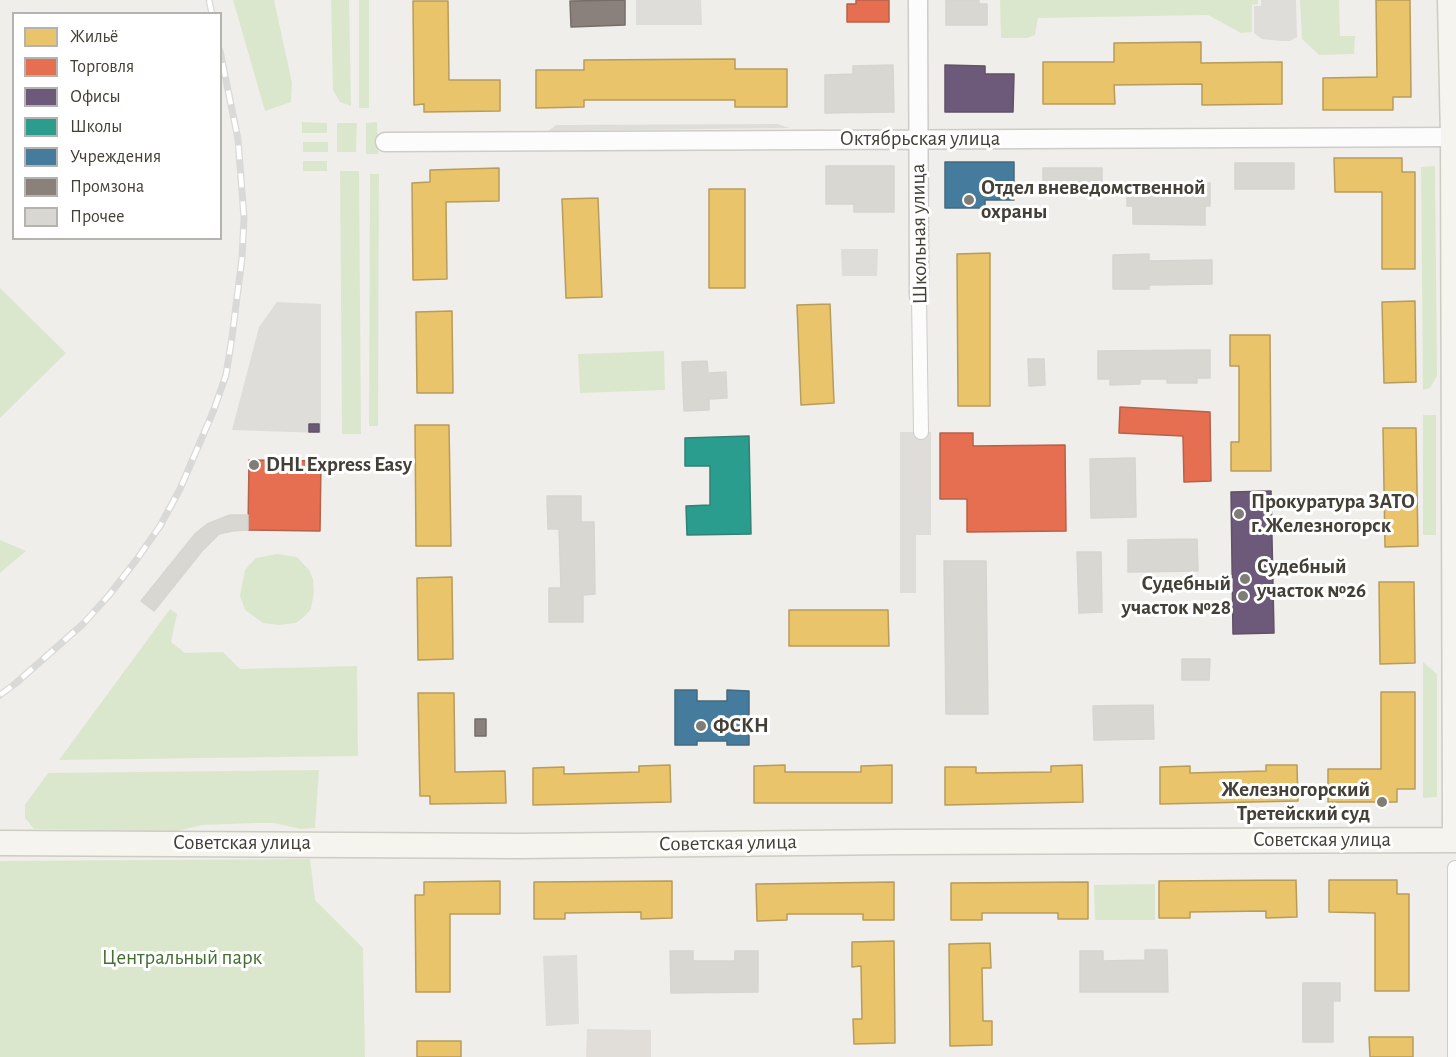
<!DOCTYPE html>
<html>
<head>
<meta charset="utf-8">
<style>
	body { margin:0 }
	#map { position:relative; width:1456px; height:1057px; overflow:hidden; background:#f0eeea; font-family:"Alegreya Sans",sans-serif }
	canvas { display:block }
	.legend { position:absolute; left:12px; top:12px; width:210px; height:228px; box-sizing:border-box; background:#fff; border:2px solid #b4b3af; margin:0; padding:8px 10px; list-style:none; font-size:18px; color:#444037 }
	.legend li { display:flex; align-items:center; gap:12px; height:30px }
	.legend b { width:30px; border:2px solid #b4b3af }
</style>
</head>
<body>
<div id="map">
<canvas width="1456" height="1057"></canvas>
<ul class="legend">
<li><b style="height:16px;background:#e9c46a"></b>Жильё</li>
<li><b style="height:16px;background:#e76f51"></b>Торговля</li>
<li><b style="height:16px;background:#6d597a"></b>Офисы</li>
<li><b style="height:16px;background:#2a9d8f"></b>Школы</li>
<li><b style="height:16px;background:#457b9d"></b>Учреждения</li>
<li><b style="height:16px;background:#8a817c"></b>Промзона</li>
<li><b style="height:16px;background:#d9d7d2"></b>Прочее</li>
</ul>
</div>
<script>
const context = document.querySelector('canvas').getContext('2d');
context.lineJoin = 'round';
function fillPath(path, color) {
  context.fillStyle = color;
  context.fill(path, 'evenodd');
}
function poly(rows) {
  const path = new Path2D();
  for (const r of rows) {
    path.moveTo(r[0], r[1]);
    for (let i = 2; i < r.length; i += 2) path.lineTo(r[i], r[i + 1]);
  }
  return path;
}
function strokePath(path, color, width, dash) {
  context.strokeStyle = color;
  context.lineWidth = width;
  context.lineCap = dash ? 'butt' : 'round';
  context.setLineDash(dash || []);
  context.stroke(path);
}
function write(font, color, halo, rows, align = 'center') {
  context.font = font + ' "Alegreya Sans",sans-serif';
  context.lineWidth = 6;
  context.setLineDash([]);
  context.textBaseline = 'middle';
  context.strokeStyle = halo;
  context.fillStyle = color;
  for (const [text, x, y, turn = 0] of rows) {
    context.save();
    context.translate(x, y);
    context.rotate((+turn || 0) * Math.PI / 180);
    context.textAlign = isNaN(turn) ? turn : align;
    if (halo) context.strokeText(text, 0, 0);
    context.fillText(text, 0, 0);
    context.restore();
  }
}
fillPath(poly([
	[587,1029,651,1030,651,1057,586,1057]
]), '#e1deda');
fillPath(poly([
	[233,0,274,0,292,83,291,102,265,111],
	[331,0,349,0,351,106,340,102,333,90],
	[359,0,369,0,369,108,359,108],
	[1000,0,1258,0,1258,4,1252,5,1252,32,1241,33,1208,15,1038,18,1035,35,1027,38,1001,38],
	[1300,0,1339,0,1340,36,1355,36,1354,54,1319,55,1302,39],
	[302,122,327,123,327,133,302,133],
	[377,122,378,154,366,154,366,123],
	[337,123,357,123,356,152,337,152],
	[303,142,328,142,328,152,303,152],
	[303,161,327,161,327,171,303,171],
	[1435,166,1437,376,1430,388,1423,390,1421,167],
	[340,171,359,171,361,434,342,434],
	[370,174,379,174,378,426,369,426],
	[0,288,66,353,0,418],
	[664,351,665,390,580,393,578,354],
	[1423,415,1436,415,1436,535,1423,535],
	[0,540,26,551,0,573],
	[277,554,297,557,309,570,313,579,314,592,311,609,305,616,296,623,278,625,263,623,245,610,240,596,245,570,250,564,256,558],
	[170,609,177,614,171,642,185,653,223,652,240,669,357,666,358,756,59,760],
	[1423,662,1437,674,1437,797,1423,798],
	[319,770,315,828,301,829,274,823,256,823,203,825,177,831,34,829,25,818,25,805,48,773],
	[310,859,315,900,363,948,365,1057,0,1057,0,861],
	[1155,884,1155,920,1095,920,1094,885]
]), '#dbe7cd');
fillPath(poly([
	[636,0,701,0,702,25,636,25],
	[1261,0,1296,0,1297,37,1290,41,1281,41,1262,39,1254,33,1254,6,1261,6],
	[777,124,790,128,548,131,556,125],
	[841,249,878,249,877,276,842,276],
	[277,302,321,304,321,433,232,430,259,327],
	[900,432,931,432,931,535,916,535,916,593,900,593],
	[577,955,579,1024,546,1026,543,956]
]), '#dfddda');
const homes = poly([
	[1376,0,1410,0,1411,97,1393,97,1393,110,1323,110,1323,78,1377,77,1376,0],
	[413,1,448,1,449,80,500,80,500,111,424,112,424,104,414,105,413,1],
	[1201,42,1201,63,1282,62,1282,104,1202,105,1202,84,1114,85,1115,104,1043,104,1043,62,1114,62,1114,43,1201,42],
	[735,59,735,69,787,69,787,107,735,107,735,100,584,100,584,107,536,108,536,70,584,70,584,60,735,59],
	[1334,158,1402,158,1402,172,1415,172,1415,269,1382,269,1382,192,1335,192,1334,158],
	[499,168,499,201,446,202,447,279,413,280,412,183,430,182,430,170,499,168],
	[709,189,745,189,745,288,709,288,709,189],
	[598,198,602,297,566,298,562,199,598,198],
	[990,253,990,406,958,406,957,254,990,253],
	[1415,301,1416,382,1384,383,1382,302,1415,301],
	[830,304,834,403,801,405,797,305,830,304],
	[452,311,453,393,417,393,416,312,452,311],
	[1230,335,1270,335,1271,471,1231,471,1231,442,1239,442,1239,366,1230,366,1230,335],
	[415,425,449,425,451,546,416,546,415,425],
	[1383,428,1416,428,1418,546,1385,547,1383,428],
	[452,577,453,659,418,660,417,578,452,577],
	[1379,582,1414,582,1415,663,1380,664,1379,582],
	[789,610,888,610,889,646,789,646,789,610],
	[1381,692,1415,692,1415,789,1397,789,1397,802,1328,802,1328,769,1381,769,1381,692],
	[418,693,454,693,455,772,505,771,506,803,430,804,430,796,420,796,418,693],
	[670,765,671,802,533,805,533,768,564,767,564,774,639,772,639,766,670,765],
	[785,765,785,772,861,772,861,766,892,765,892,803,754,803,754,766,785,765],
	[1082,765,1083,802,945,805,945,767,976,767,976,773,1051,772,1051,766,1082,765],
	[1266,765,1297,765,1298,801,1160,804,1160,767,1190,766,1190,773,1266,771,1266,765],
	[1296,880,1297,917,1266,918,1266,911,1190,912,1190,918,1159,918,1159,881,1296,880],
	[1329,880,1397,880,1397,894,1409,894,1409,991,1375,991,1375,913,1329,912,1329,880],
	[500,881,500,914,450,914,450,992,416,992,415,895,424,895,424,882,500,881],
	[672,881,672,918,641,919,641,912,565,913,565,919,534,919,534,882,672,881],
	[894,882,894,920,863,920,863,914,787,914,787,920,757,921,756,884,894,882],
	[1088,882,1088,919,1058,919,1058,913,982,913,982,920,951,920,951,883,1088,882],
	[894,941,895,1043,854,1044,853,1019,862,1019,861,966,852,967,852,942,894,941],
	[990,943,991,968,982,968,983,1021,992,1021,992,1045,950,1046,949,944,990,943],
	[1369,1037,1413,1037,1413,1057,1370,1057,1369,1037],
	[417,1041,461,1041,461,1057,417,1057,417,1041]
]);
fillPath(homes, '#e9c46a');
strokePath(homes, '#b89c5b', 1.5);
const shops = poly([
	[856,0,889,0,889,22,847,22,847,4,856,4,856,0],
	[1120,407,1210,412,1211,481,1184,482,1183,436,1119,433,1120,407],
	[940,433,973,433,973,446,1065,445,1066,531,967,532,967,499,940,499,940,433],
	[249,460,321,461,320,531,248,530,249,460]
]);
fillPath(shops, '#e76f51');
strokePath(shops, '#b66149', 1.5);
const offices = poly([
	[945,65,985,66,985,74,1014,74,1013,112,945,112,945,65],
	[309,424,319,424,319,432,309,432,309,424],
	[1271,491,1274,633,1233,634,1231,492,1271,491]
]);
fillPath(offices, '#6d597a');
strokePath(offices, '#615266', 1.5);
const schools = poly([
	[749,436,751,534,687,535,686,506,710,505,710,466,685,466,685,438,749,436]
]);
fillPath(schools, '#2a9d8f');
strokePath(schools, '#328175', 1.5);
const public = poly([
	[945,162,1014,162,1014,200,985,200,985,208,945,208,945,162],
	[675,690,697,690,697,701,727,701,727,690,749,691,749,745,727,745,727,741,697,741,697,745,675,745,675,690]
]);
fillPath(public, '#457b9d');
strokePath(public, '#45697e', 1.5);
const industry = poly([
	[625,0,625,25,571,27,570,1,625,0],
	[475,719,486,719,486,736,475,736,475,719]
]);
fillPath(industry, '#8a817c');
strokePath(industry, '#756e67', 1.5);
const building = poly([
	[946,0,979,0,979,4,987,4,987,25,946,25,946,0],
	[893,65,894,112,825,113,825,75,853,74,853,66,893,65],
	[1235,163,1294,163,1294,189,1235,189,1235,163],
	[826,166,894,166,894,212,854,212,854,204,826,204,826,166],
	[1043,168,1102,168,1102,194,1043,194,1043,168],
	[1127,183,1151,183,1151,190,1186,190,1186,183,1210,183,1210,206,1205,206,1205,225,1133,224,1133,206,1127,206,1127,183],
	[1149,254,1149,261,1212,260,1212,284,1149,285,1149,289,1113,289,1113,255,1149,254],
	[1210,350,1210,378,1197,378,1197,383,1167,383,1167,379,1140,379,1140,384,1110,385,1110,379,1098,379,1098,351,1210,350],
	[1028,359,1044,359,1045,385,1029,386,1028,359],
	[707,361,708,373,726,372,727,398,709,399,709,410,684,411,682,362,707,361],
	[1135,458,1136,517,1091,518,1090,459,1135,458],
	[547,496,581,496,581,522,594,522,595,594,583,595,583,622,549,622,549,588,561,588,559,529,548,529,547,496],
	[230,515,248,515,248,530,232,531,219,534,202,551,154,611,141,601,195,534,207,524,230,515],
	[1197,539,1198,571,1128,572,1128,540,1197,539],
	[1077,552,1101,552,1102,612,1079,613,1077,552],
	[944,561,986,561,988,714,946,714,944,561],
	[1182,659,1210,659,1209,680,1182,680,1182,659],
	[1153,705,1154,739,1094,740,1093,706,1153,705],
	[1145,950,1167,950,1168,992,1080,992,1080,951,1103,951,1103,961,1145,960,1145,950],
	[670,951,693,951,693,961,735,961,735,951,758,951,758,992,671,993,670,951],
	[1303,983,1340,983,1340,1001,1333,1001,1333,1042,1303,1042,1303,983]
]);
fillPath(building, '#d9d7d2');
strokePath(building, '#d8d5d0', 1.5);
const pedestrian = poly([
	[919,296,921,432],
	[1455,868,1455,1057]
]);
const minor = poly([
	[918,0,919,296],
	[385,142,1456,137]
]);
const secondary = poly([
	[1450,0,1453,137,1455,840],
	[0,843,519,846,897,842,1456,840]
]);
strokePath(pedestrian, '#cdccc8', 16);
strokePath(minor, '#cdccc8', 21);
strokePath(secondary, '#cdcbc2', 27);
strokePath(pedestrian, '#fdfcfc', 14);
strokePath(minor, '#fdfcfc', 18);
strokePath(secondary, '#f5f4ef', 24);
const rail = poly([
	[209,0,212,14],
	[0,695,16,683,83,624,110,594,137,559,160,526,180,489,213,412,226,375,232,337,242,258,244,218,238,139,220,51]
]);
strokePath(rail, '#d9d9d8', 7);
strokePath(rail, '#fff', 4.5, [14]);
for (const [x, y, r, color] of [
	[969,200,6,"#807d76"],
	[254,465,6,"#807d76"],
	[1239,514,6,"#807d76"],
	[1245,579,6,"#807d76"],
	[1243,596,6,"#807d76"],
	[701,726,6,"#807d76"],
	[1382,802,6,"#807d76"]
]) {
  const dot = new Path2D();
  dot.arc(x, y, r, 0, 2 * Math.PI);
  context.fillStyle = color;
  context.fill(dot);
  strokePath(dot, '#fff', 2);
}
write('21px', '#444037', '#fff', [
	["Октябрьская улица",920,139],
	["Школьная улица",919,234,-91],
	["Советская улица",1322,840],
	["Советская улица",242,843],
	["Советская улица",728,843,-1]
]);
write('bold 21px', '#444037', '#fff', [
	["Отдел вневедомственной",981,188],
	["охраны",981,212],
	["DHL Express Easy",266,465],
	["Прокуратура ЗАТО",1251,502],
	["г. Железногорск",1251,526],
	["Судебный",1257,567],
	["участок №26",1257,591],
	["Судебный",1231,584,"right"],
	["участок №28",1231,608,"right"],
	["ФСКН",713,726],
	["Железногорский",1370,790,"right"],
	["Третейский суд",1370,814,"right"]
], 'left');
write('21px', '#456f32', '#fff', [
	["Центральный парк",182,958]
]);
</script>
</body>
</html>
